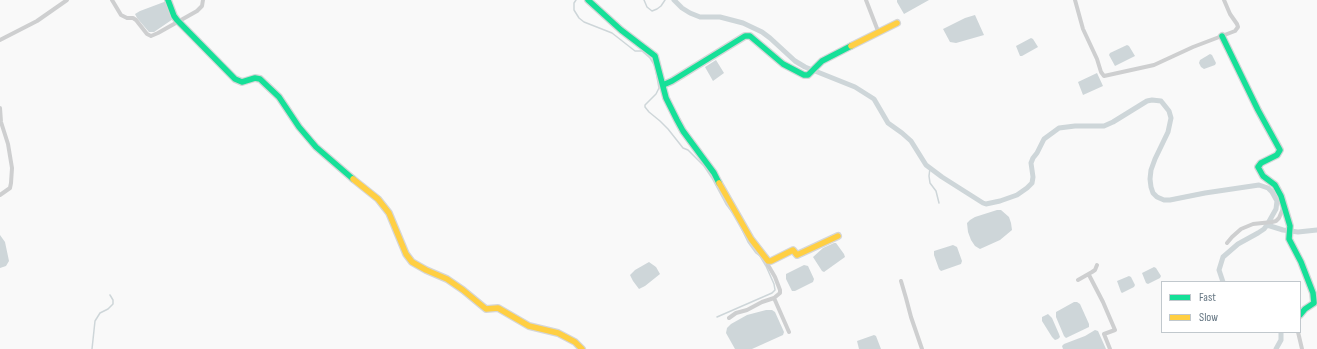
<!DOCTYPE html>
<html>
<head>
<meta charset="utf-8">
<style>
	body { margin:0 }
	#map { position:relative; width:1317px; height:349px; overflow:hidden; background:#f9f9f9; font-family:"Sofia Sans Condensed",sans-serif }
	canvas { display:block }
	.legend { position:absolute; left:1161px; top:281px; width:140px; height:52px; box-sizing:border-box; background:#fff; border:1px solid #c1c8cd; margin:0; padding:5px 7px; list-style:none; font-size:12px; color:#657683 }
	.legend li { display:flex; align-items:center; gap:8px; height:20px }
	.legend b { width:20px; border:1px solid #c1c8cd }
</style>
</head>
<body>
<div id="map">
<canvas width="1317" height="349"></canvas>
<ul class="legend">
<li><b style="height:5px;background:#16e098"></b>Fast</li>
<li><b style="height:5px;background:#ffcf43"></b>Slow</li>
</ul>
</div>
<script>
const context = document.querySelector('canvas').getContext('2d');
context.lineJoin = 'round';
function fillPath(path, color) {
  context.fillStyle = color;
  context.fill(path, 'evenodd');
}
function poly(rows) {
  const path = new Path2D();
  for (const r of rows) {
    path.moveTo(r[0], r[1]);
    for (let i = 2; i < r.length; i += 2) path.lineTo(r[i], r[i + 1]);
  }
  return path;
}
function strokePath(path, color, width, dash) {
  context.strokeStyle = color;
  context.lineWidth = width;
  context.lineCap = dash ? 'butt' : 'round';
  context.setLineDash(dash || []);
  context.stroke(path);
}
fillPath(poly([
	[897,0,929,0,904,14,897,2],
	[164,2,166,2,173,19,154,32,149,32,137,18,135,14,140,11],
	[975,15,984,35,956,43,950,42,943,29,965,18],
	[1031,38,1033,39,1038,47,1022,56,1020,56,1016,46],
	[1127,45,1129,46,1135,56,1115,66,1109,55,1110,53],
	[1210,54,1212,55,1216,63,1215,65,1204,69,1201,67,1199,63,1200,60],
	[716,60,724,73,713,81,705,67],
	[1097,73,1103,86,1083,95,1078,82],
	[997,210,1001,210,1009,217,1011,223,1012,230,1000,240,980,249,975,246,971,240,968,232,967,223,970,220,975,217],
	[0,235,5,242,9,261,6,266,0,268],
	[834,243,836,243,844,254,845,257,824,272,822,271,813,257,823,248],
	[953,245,957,247,962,261,961,264,941,271,939,269,934,255,934,251],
	[649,262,656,267,660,274,645,286,639,289,633,281,630,275,635,270],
	[804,265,808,266,814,279,813,282,795,291,792,291,786,279,786,274],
	[1154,267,1156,268,1161,276,1160,278,1148,284,1146,283,1142,273],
	[1129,276,1131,277,1135,285,1134,287,1122,293,1121,292,1117,281],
	[1074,302,1077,302,1080,304,1089,324,1089,327,1066,338,1064,336,1056,317,1056,312],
	[766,310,772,310,775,312,784,332,783,335,752,349,735,349,726,333,727,328,731,324,747,315],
	[1048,314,1052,318,1059,334,1060,337,1058,339,1055,340,1052,337,1042,321,1042,317],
	[1095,330,1098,331,1106,349,1063,349,1062,346,1064,344,1085,336],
	[874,335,876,336,881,349,859,349,857,341]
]), '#ced6d9');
strokePath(poly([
	[576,0,574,3,574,10,579,18,584,22,612,33,635,51,642,51,650,58,655,66,659,88,656,94,645,105,645,107,649,112,660,121,668,129,683,148,688,150,704,166,712,178,726,204,735,216],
	[644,0,647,7,652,11,657,9,661,6,665,0],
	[930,168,929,176,930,183,936,191,939,203],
	[717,317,772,293,775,290,774,284,766,266,760,256,756,253,748,242,737,219],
	[92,349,95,321,100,313,108,309,113,304,113,300,110,295]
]), '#ced6d9', 1.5);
strokePath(poly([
	[674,0,682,8,690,13,700,17,720,17,743,23,762,32,770,38,795,61,805,67,855,87,874,99,888,123,902,133,911,141,926,165,942,177,983,203,986,204,1000,201,1017,195,1027,188,1032,183,1033,177,1031,163,1033,158,1037,153,1044,139,1059,128,1075,126,1104,126,1113,122,1147,101,1152,100,1161,101,1169,111,1171,118,1168,132,1155,159,1151,170,1150,179,1151,187,1153,193,1157,197,1164,200,1170,200,1205,193,1259,185,1268,188,1272,192,1277,201,1276,209,1267,225,1264,229,1258,233,1238,244,1223,257,1219,270,1223,282],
	[1267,225,1283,230,1298,232,1317,230],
	[1276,349,1281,340,1281,332]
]), '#ced6d9', 5);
const fast = poly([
	[168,0,174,16,177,20,235,79,242,82,255,78,260,79,279,97,299,127,316,147,353,179],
	[588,0,621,30,655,56,666,98,677,120,683,131,714,173,719,183],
	[1222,36,1258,110,1280,150,1277,155,1261,163,1258,167,1263,176,1275,185,1281,196,1290,226,1289,239,1301,262,1313,293,1314,303,1305,309,1300,315],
	[663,85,672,81,745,36,750,36,783,64,804,75,808,75,822,61,851,46]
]);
const slow = poly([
	[851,46,897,23],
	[353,179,378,199,389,213,406,254,412,262,426,270,447,279,463,290,486,309,498,308,529,326,558,333,575,342,582,349],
	[719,183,751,239,768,261,771,261,793,250,797,255,838,236]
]);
strokePath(fast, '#d5d6d7', 8);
strokePath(slow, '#d5d6d7', 8);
strokePath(poly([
	[112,0,121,15,127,18,133,18,136,20,147,34,151,36,158,33,197,11,202,6,203,0],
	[866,0,878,31],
	[1075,0,1083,29,1097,59,1101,72,1104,76,1154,65,1193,47,1235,31,1238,27,1237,24,1230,14,1224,0],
	[0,40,37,21,67,0],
	[0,108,1,122,8,144,12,168,11,183,10,188,0,195],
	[1227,243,1232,237,1241,229,1253,224,1272,222,1276,221,1279,218,1284,206],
	[1089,275,1103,302,1115,330,1104,334,1110,349],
	[1078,280,1092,272,1095,270,1097,265],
	[901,281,906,298,911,317,922,349],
	[774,298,789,332],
	[729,318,736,313,747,310,762,302,774,298,780,293,780,290,775,277,768,265,768,261],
	[1298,332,1302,349]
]), '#cecfd0', 4);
strokePath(fast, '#16e098', 5.5);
strokePath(slow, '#ffcf43', 5.5);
</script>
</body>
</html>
